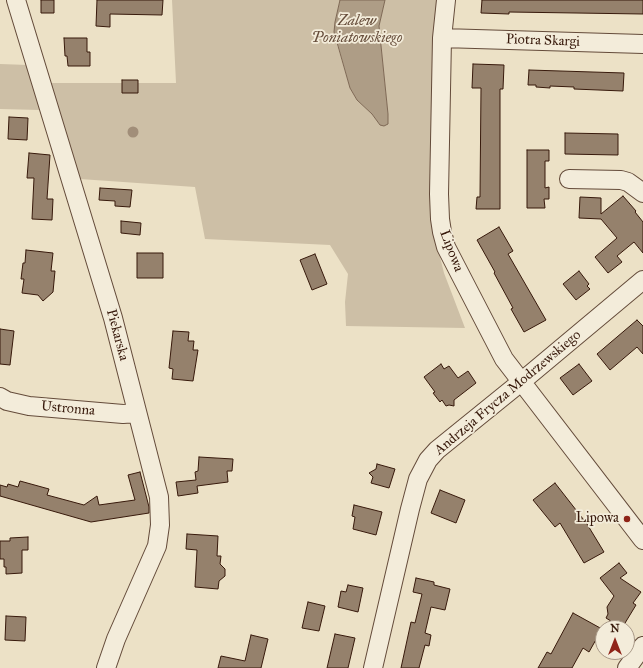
<!DOCTYPE html>
<html>
<head>
<meta charset="utf-8">
<style>
	body { margin:0 }
	#map { position:relative; width:643px; height:668px; overflow:hidden; background:#ece1c6; font-family:"IM FELL Great Primer",serif }
	canvas { display:block }
	.north { position:absolute; left:595px; top:620px; width:40px; height:40px; box-sizing:border-box; background:#f3ecda; border:1px solid #a89887; border-radius:50%; rotate:0deg; font-size:11px; font-weight:700; line-height:16px; text-align:center; color:#37190b }
	.north::after { content:''; display:block; margin:auto; width:14px; height:18px; background:#8f2418; clip-path:polygon(50% 0,100% 100%,50% 72%,0 100%) }
</style>
</head>
<body>
<div id="map">
<canvas width="643" height="668"></canvas>
<div class="north">N</div>
</div>
<script>
const context = document.querySelector('canvas').getContext('2d');
context.lineJoin = 'round';
function fillPath(path, color) {
  context.fillStyle = color;
  context.fill(path, 'evenodd');
}
function poly(rows) {
  const path = new Path2D();
  for (const r of rows) {
    path.moveTo(r[0], r[1]);
    for (let i = 2; i < r.length; i += 2) path.lineTo(r[i], r[i + 1]);
  }
  return path;
}
function strokePath(path, color, width, dash) {
  context.strokeStyle = color;
  context.lineWidth = width;
  context.lineCap = dash ? 'butt' : 'round';
  context.setLineDash(dash || []);
  context.stroke(path);
}
function write(font, color, halo, rows, align = 'center') {
  context.font = font + ' "IM FELL Great Primer",serif';
  context.lineWidth = 3.5;
  context.setLineDash([]);
  context.textBaseline = 'middle';
  context.strokeStyle = halo;
  context.fillStyle = color;
  for (const [text, x, y, turn = 0] of rows) {
    context.save();
    context.translate(x, y);
    context.rotate((+turn || 0) * Math.PI / 180);
    context.textAlign = isNaN(turn) ? turn : align;
    if (halo) context.strokeText(text, 0, 0);
    context.fillText(text, 0, 0);
    context.restore();
  }
}
fillPath(poly([
	[172,0,340,0,335,22,336,41,350,88,357,100,372,114,380,125,388,114,379,26,385,0,439,0,437,245,444,273,465,328,346,326,345,302,348,274,330,245,205,239,195,187,80,179,50,83,176,83],
	[0,64,28,65,40,110,0,109]
]), '#cdbfa6');
const water = poly([
	[340,0,385,0,379,26,388,114,388,124,384,126,380,125,372,114,357,100,350,88,334,32,335,22,340,0]
]);
fillPath(water, '#ae9d86');
strokePath(water, '#7e6855', 1);
const building = poly([
	[41,0,54,0,54,13,41,13,41,0],
	[97,0,163,0,162,15,110,14,110,27,96,26,97,0],
	[482,0,643,0,643,14,509,12,509,14,481,13,482,0],
	[64,38,87,38,87,52,90,52,90,66,68,66,67,56,65,56,64,38],
	[473,64,504,65,503,89,500,89,500,209,476,209,477,197,480,197,481,88,472,88,473,64],
	[529,70,624,73,623,91,574,89,574,87,550,86,550,88,536,87,536,85,528,85,529,70],
	[122,80,138,80,138,93,122,93,122,80],
	[9,117,28,118,27,140,8,139,9,117],
	[565,133,618,134,618,155,565,154,565,133],
	[527,150,549,150,549,161,545,161,545,188,549,187,549,199,544,199,545,208,527,208,527,150],
	[29,153,50,155,47,199,53,199,52,220,32,219,34,178,27,178,29,153],
	[100,188,132,190,130,207,115,206,115,201,99,200,100,188],
	[623,196,636,211,635,212,643,222,643,253,634,242,617,256,622,262,608,273,595,257,617,238,601,219,579,218,580,197,601,198,601,214,623,196],
	[121,221,141,223,140,235,121,233,121,221],
	[499,227,513,251,508,254,546,320,524,332,511,309,513,308,494,273,495,272,477,240,499,227],
	[26,250,53,253,51,271,55,271,53,292,43,301,38,295,22,293,24,279,21,279,23,263,25,263,26,250],
	[137,253,163,253,163,278,137,278,137,253],
	[315,254,327,284,312,290,300,260,315,254],
	[579,271,589,284,587,286,590,289,576,300,563,284,579,271],
	[637,320,643,326,643,354,637,347,610,370,597,354,637,320],
	[0,329,14,331,10,365,0,364,0,329],
	[173,331,189,332,188,341,194,341,193,350,198,350,193,381,172,379,173,369,169,368,173,331],
	[441,364,444,369,449,366,458,378,468,371,476,383,454,400,454,406,449,405,446,406,442,400,440,402,433,393,435,392,424,377,441,364],
	[579,364,592,381,573,395,560,378,579,364],
	[199,457,233,459,232,471,227,471,228,482,197,486,198,493,178,496,176,482,196,480,195,472,198,471,199,457],
	[377,464,395,469,389,488,371,483,373,477,369,473,376,469,377,464],
	[140,472,149,507,149,513,91,522,0,496,0,485,7,487,8,484,18,487,20,481,49,489,47,495,84,505,97,496,99,505,135,500,128,475,140,472],
	[555,483,587,524,604,552,584,563,560,523,555,527,533,500,555,483],
	[440,490,465,500,456,523,431,513,440,490],
	[354,505,382,512,376,535,353,529,355,517,352,516,354,505],
	[187,534,218,536,217,556,221,556,220,564,225,569,225,576,219,581,218,589,195,587,197,550,186,549,187,534],
	[28,537,28,550,22,550,22,573,6,574,6,567,4,567,4,559,0,559,0,541,10,541,10,538,28,537],
	[619,563,627,573,620,578,641,592,633,603,636,605,622,628,606,618,608,614,607,607,614,596,600,578,619,563],
	[416,578,434,582,434,585,450,589,445,610,431,607,425,633,431,635,429,646,425,645,419,668,401,668,411,622,415,623,422,594,413,592,416,578],
	[348,585,363,588,358,612,338,607,341,591,346,592,348,585],
	[308,602,325,606,319,631,302,628,308,602],
	[573,613,602,629,589,652,583,648,572,668,538,668,547,652,551,654,573,613],
	[6,616,26,617,25,641,5,640,6,616],
	[335,634,355,638,348,668,327,668,335,634],
	[251,635,268,639,261,668,218,668,221,656,245,661,251,635]
]);
fillPath(building, '#95816c');
strokePath(building, '#37190b', 1);
const minor = poly([
	[16,0,113,318,159,497,160,525,157,546,116,639,106,668],
	[446,0,442,38,439,194,440,219,442,232,446,247,504,359,643,540],
	[442,38,643,44],
	[569,179,621,180,628,182,643,193],
	[0,397,7,401,29,406,123,414,137,413],
	[373,668,410,509,418,479,428,460,437,450,521,382,643,280],
	[627,668,643,646]
]);
strokePath(minor, '#644b3a', 20);
strokePath(minor, '#f3ecda', 18);
context.fillStyle = '#a18e79';
for (const [x, y] of [
	[133,132]
]) {
  context.beginPath();
  context.arc(x, y, 5.5, 0, 2 * Math.PI);
  context.fill();
}
for (const [x, y, r, color] of [
	[627,519,4,"#8f2418"]
]) {
  const dot = new Path2D();
  dot.arc(x, y, r, 0, 2 * Math.PI);
  context.fillStyle = color;
  context.fill(dot);
  strokePath(dot, '#f3ecda', 1.5);
}
write('14px', '#37190b', '#f3ecda', [
	["Piotra Skargi",543,41,2],
	["Lipowa",451,251,69],
	["Piekarska",117,335,75],
	["Andrzeja Frycza Modrzewskiego",508,393,-40],
	["Ustronna",68,409,5]
]);
write('14px', '#37190b', '#f3ecda', [
	["Lipowa",619,519]
], 'right');
write('italic 15px', '#674e3c', '#f3ecda', [
	["Zalew",357,21],
	["Poniatowskiego",357,38]
]);
</script>
</body>
</html>
